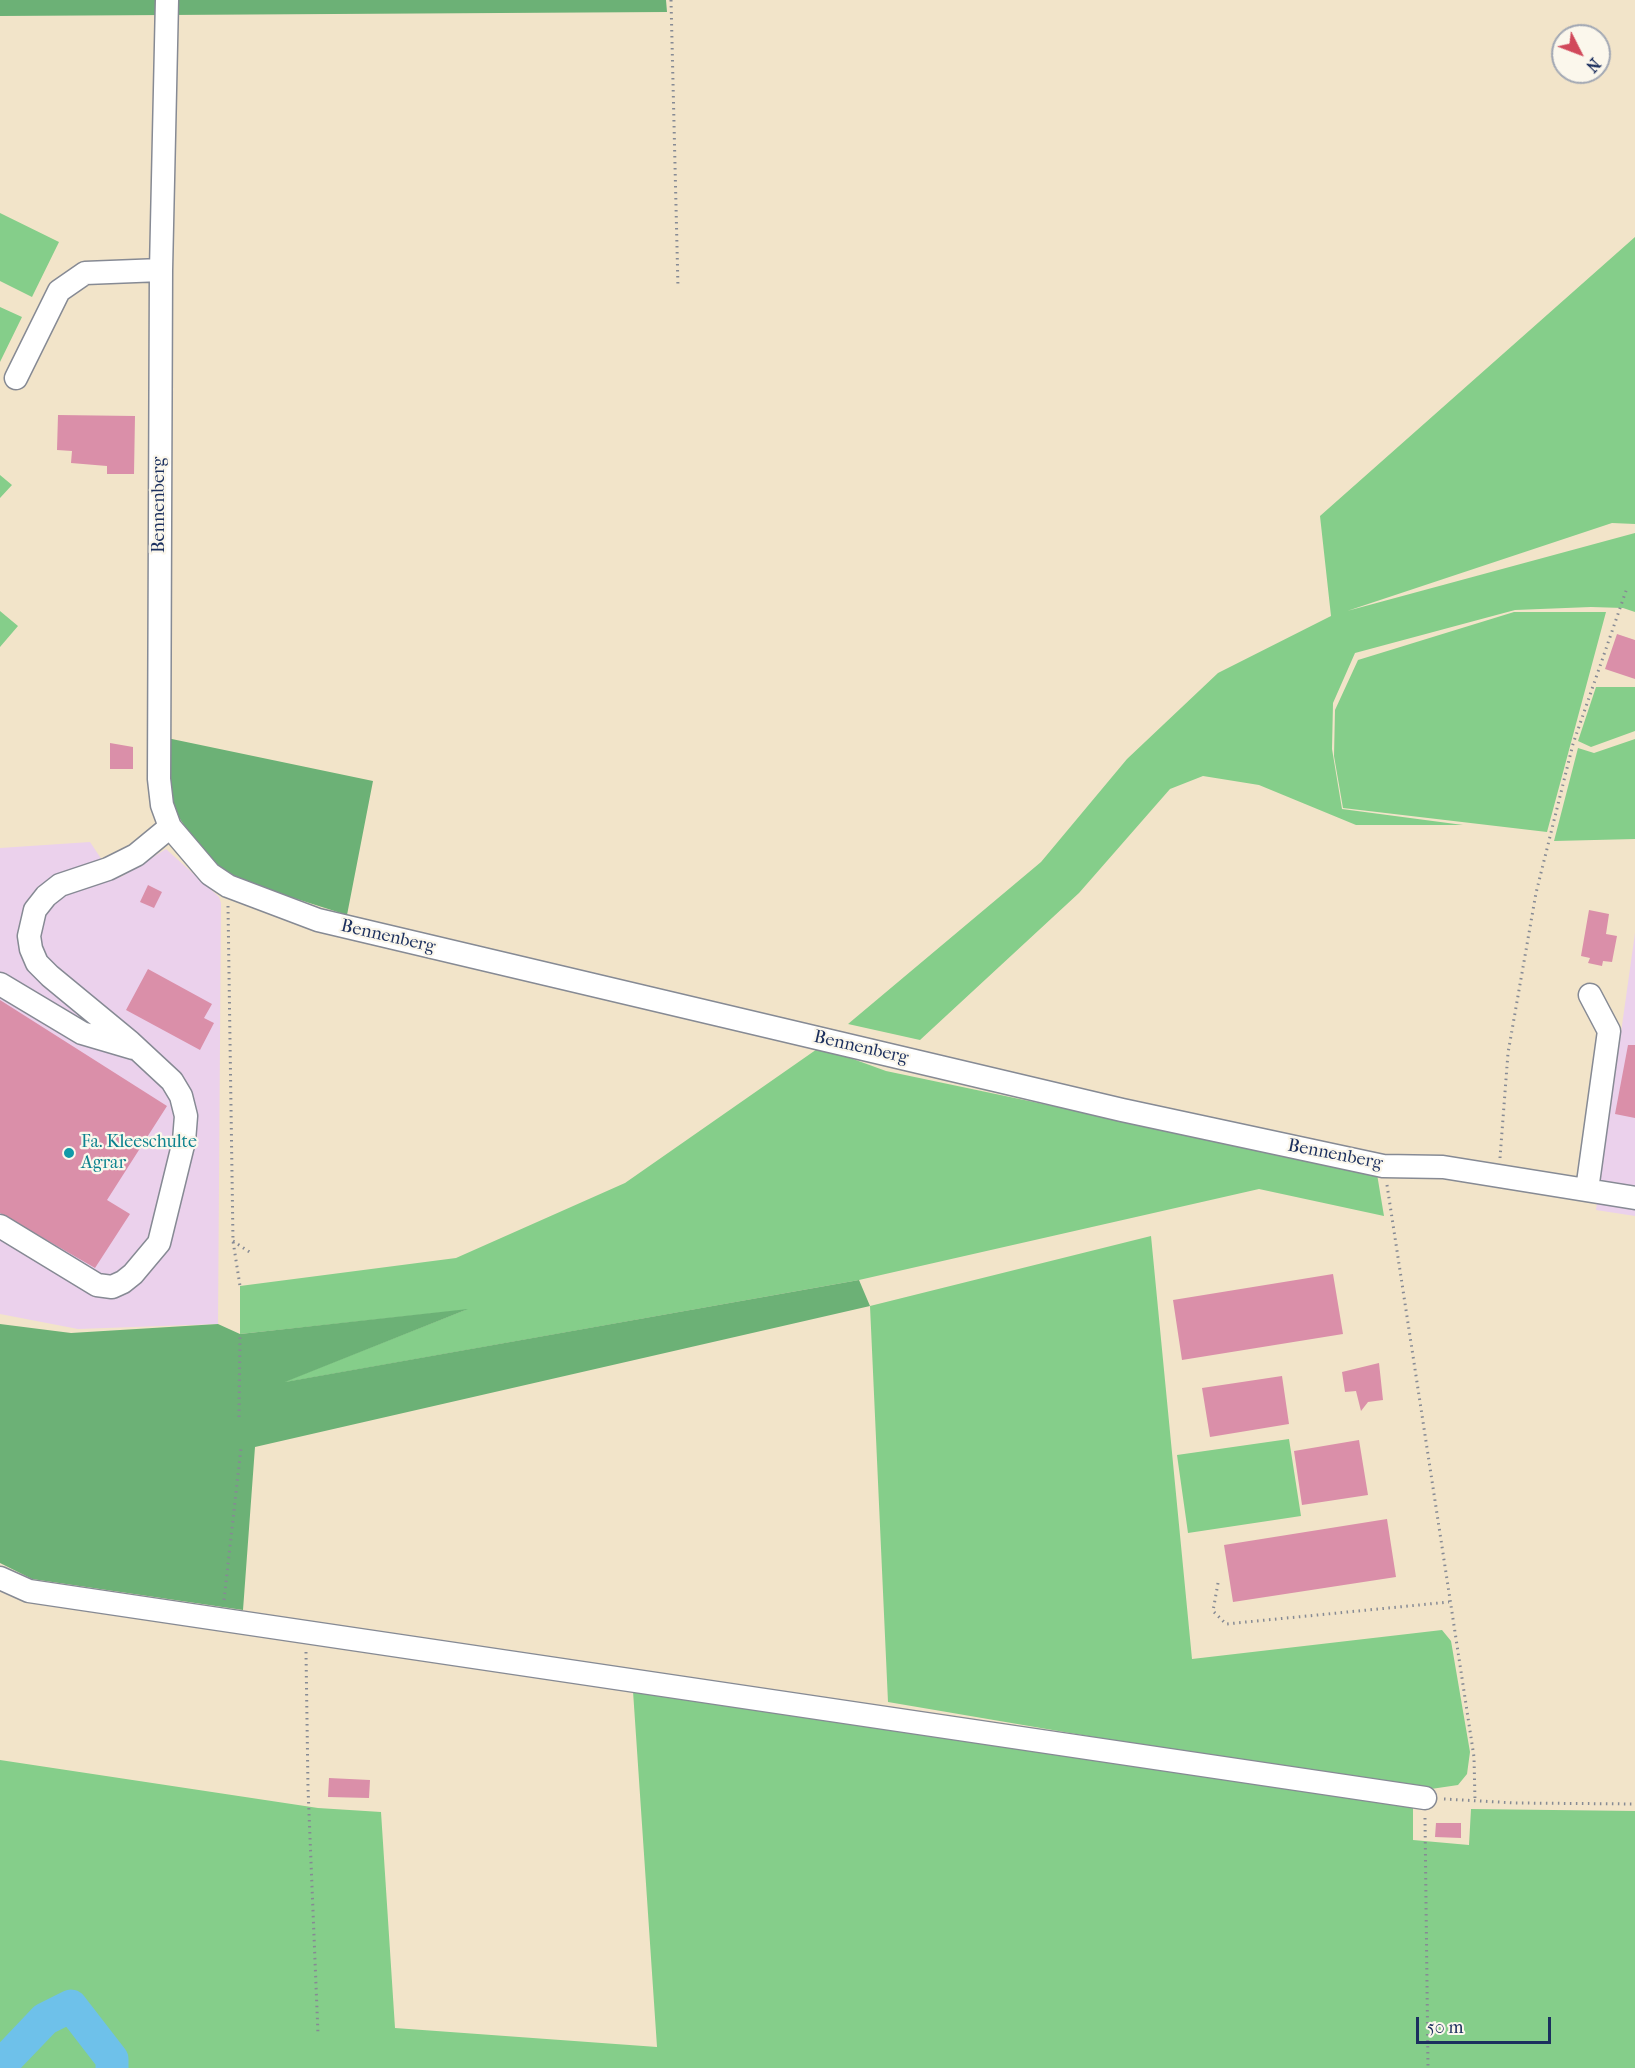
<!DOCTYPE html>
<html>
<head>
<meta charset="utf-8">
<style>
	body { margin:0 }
	#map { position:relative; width:1635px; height:2068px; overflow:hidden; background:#f2e4c9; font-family:"IM FELL French Canon",serif }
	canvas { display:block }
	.north { position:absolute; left:1551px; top:24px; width:60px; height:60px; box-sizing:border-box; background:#fbf7ec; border:2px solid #a1a7b3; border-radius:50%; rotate:132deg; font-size:16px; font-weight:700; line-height:24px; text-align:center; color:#1b2f5e }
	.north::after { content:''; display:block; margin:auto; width:21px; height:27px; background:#d1495b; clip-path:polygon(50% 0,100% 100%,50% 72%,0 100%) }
	.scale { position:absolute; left:1416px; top:2017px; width:135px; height:27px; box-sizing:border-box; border:3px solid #1b2f5e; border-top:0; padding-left:8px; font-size:18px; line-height:21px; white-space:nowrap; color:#1b2f5e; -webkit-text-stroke:4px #fbf7ec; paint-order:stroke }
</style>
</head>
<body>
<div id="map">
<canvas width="1635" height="2068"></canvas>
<div class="north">N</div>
<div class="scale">50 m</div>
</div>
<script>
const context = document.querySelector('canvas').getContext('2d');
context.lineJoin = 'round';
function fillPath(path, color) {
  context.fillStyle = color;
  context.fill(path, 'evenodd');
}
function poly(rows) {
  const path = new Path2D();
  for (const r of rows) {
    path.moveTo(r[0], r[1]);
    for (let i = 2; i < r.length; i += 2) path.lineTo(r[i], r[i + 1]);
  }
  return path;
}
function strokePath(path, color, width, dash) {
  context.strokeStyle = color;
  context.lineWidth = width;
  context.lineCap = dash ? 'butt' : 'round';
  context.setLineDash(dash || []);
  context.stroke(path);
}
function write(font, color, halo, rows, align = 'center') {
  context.font = font + ' "IM FELL French Canon",serif';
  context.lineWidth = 4.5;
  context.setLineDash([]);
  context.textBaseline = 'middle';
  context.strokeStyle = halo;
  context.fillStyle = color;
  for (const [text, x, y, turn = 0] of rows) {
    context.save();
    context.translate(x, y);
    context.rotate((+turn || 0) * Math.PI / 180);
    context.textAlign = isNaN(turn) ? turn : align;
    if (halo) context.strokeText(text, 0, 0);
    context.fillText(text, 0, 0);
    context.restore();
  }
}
fillPath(poly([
	[90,842,108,869,121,877,166,849,219,897,221,903,218,1324,78,1329,0,1314,0,848],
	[1635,933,1635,1216,1596,1210]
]), '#ebd1ec');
fillPath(poly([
	[0,213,59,242,32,297,0,281],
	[1635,237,1635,524,1612,523,1347,611,1635,533,1635,612,1623,608,1591,607,1515,610,1355,653,1333,703,1332,749,1342,809,1463,825,1356,825,1259,785,1203,776,1170,789,1079,893,920,1040,848,1024,1041,862,1127,759,1218,673,1331,616,1320,516],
	[0,307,22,317,0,362],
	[0,475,12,485,0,498],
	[0,611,18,626,0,647],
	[1514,612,1606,612,1547,832,1343,808,1334,756,1335,710,1358,660],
	[1596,687,1635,687,1635,731,1591,747,1578,741],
	[1635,739,1635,839,1554,841,1578,748,1594,753],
	[820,1047,886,1071,1377,1174,1384,1216,1259,1189,859,1280,281,1383,465,1310,240,1334,240,1286,456,1258,625,1183],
	[1151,1236,1192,1659,1442,1630,1451,1641,1470,1752,1467,1774,1458,1785,1431,1789,1317,1775,888,1702,870,1306],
	[1289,1439,1301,1516,1188,1533,1177,1455],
	[633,1691,1413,1805,1413,1840,1469,1845,1471,1809,1635,1811,1635,2068,0,2068,0,1760,318,1808,381,1812,395,2028,657,2047]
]), '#85ce8a');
fillPath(poly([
	[0,0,666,0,667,12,0,16],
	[167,738,373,781,347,915,234,879,200,849,168,801],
	[859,1280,870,1306,255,1447,243,1610,32,1579,0,1563,0,1324,71,1333,218,1324,240,1334,468,1309,285,1382]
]), '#6cb176');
strokePath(poly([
	[0,2066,45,2019,71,2006,112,2059,112,2068]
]), '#6ec1ea', 33);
fillPath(poly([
	[58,415,135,416,134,474,107,474,107,466,71,463,72,451,57,450],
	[1617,634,1635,640,1635,679,1605,669],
	[110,743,133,747,133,769,110,769],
	[148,885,162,892,154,908,140,902],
	[1589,910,1609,914,1606,934,1617,936,1612,962,1603,961,1602,966,1588,963,1590,958,1581,956],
	[148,969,212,1004,204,1018,214,1023,200,1050,126,1010],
	[0,1000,167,1106,107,1200,130,1214,95,1268,0,1213],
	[1628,1045,1635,1045,1635,1118,1615,1114],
	[1333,1274,1343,1334,1182,1360,1173,1300],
	[1379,1363,1383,1400,1368,1402,1361,1411,1356,1391,1345,1392,1342,1372],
	[1282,1376,1289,1424,1210,1437,1202,1388],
	[1359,1440,1368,1495,1302,1505,1294,1451],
	[1387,1519,1396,1577,1233,1602,1224,1545],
	[329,1778,370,1780,369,1798,328,1797],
	[1436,1823,1461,1823,1461,1838,1435,1837]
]), '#da8fa9');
const minor = poly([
	[167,0,161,270,159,779,162,805,170,827,210,874,228,886,318,920,1122,1110,1383,1166,1443,1167,1635,1198],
	[16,378,59,291,85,273,161,270],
	[0,984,82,1033,133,1048],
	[1587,1190,1609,1031,1590,995],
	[0,1226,97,1285,112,1287,123,1282,133,1274,159,1243,184,1141,186,1116,181,1096,172,1081,130,1042,50,976,37,963,31,949,29,936,35,910,46,896,60,885,108,869,136,855,170,827],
	[0,1578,29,1591,1425,1798]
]);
strokePath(minor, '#868a94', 25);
strokePath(poly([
	[671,0,678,288],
	[228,906,233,1241,240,1286],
	[1500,1158,1508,1053,1536,893,1573,744,1627,588],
	[1387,1185,1474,1757,1475,1801],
	[233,1241,251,1253],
	[239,1417,240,1334],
	[1218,1583,1213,1611,1226,1624,1449,1602],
	[224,1600,241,1448],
	[306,1652,308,1788,318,2034],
	[1444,1799,1515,1803,1635,1804],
	[1425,1818,1428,2068]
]), '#868a94', 3, [1.5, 4.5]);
strokePath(minor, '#fff', 22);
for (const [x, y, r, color] of [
	[69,1153,6,"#0f9aa8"]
]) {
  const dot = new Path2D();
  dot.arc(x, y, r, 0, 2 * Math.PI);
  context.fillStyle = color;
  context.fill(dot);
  strokePath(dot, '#fbf7ec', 2);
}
write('18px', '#1b2f5e', '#fbf7ec', [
	["Bennenberg",160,505,-90],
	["Bennenberg",388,937,13],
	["Bennenberg",861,1048,13],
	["Bennenberg",1335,1155,11]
]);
write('18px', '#0d838f', '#fbf7ec', [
	["Fa. Kleeschulte",81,1143],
	["Agrar",81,1164]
], 'left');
</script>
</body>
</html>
